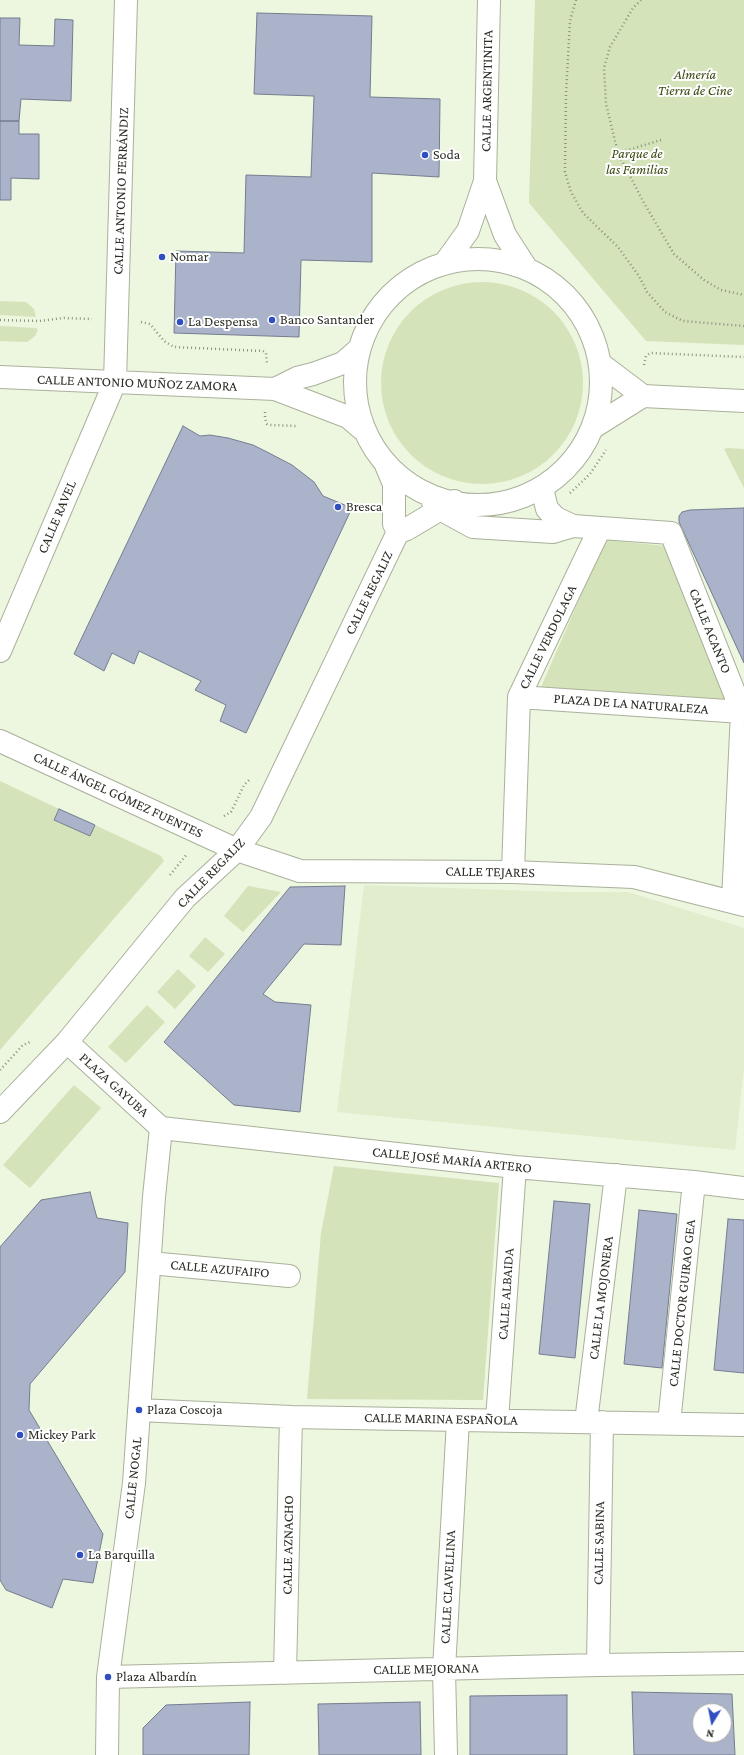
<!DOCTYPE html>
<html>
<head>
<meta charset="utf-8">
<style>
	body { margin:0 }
	#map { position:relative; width:744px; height:1755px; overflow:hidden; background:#edf6de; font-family:"Crimson Pro",serif }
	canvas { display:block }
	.north { position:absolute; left:692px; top:1703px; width:40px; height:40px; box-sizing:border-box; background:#fff; border:1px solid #aaaba8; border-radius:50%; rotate:190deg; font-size:11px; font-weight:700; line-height:16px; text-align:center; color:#2a2e25 }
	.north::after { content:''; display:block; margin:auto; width:14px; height:18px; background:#2f4fc0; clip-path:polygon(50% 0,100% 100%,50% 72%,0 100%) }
</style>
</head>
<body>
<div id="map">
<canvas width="744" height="1755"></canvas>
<div class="north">N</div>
</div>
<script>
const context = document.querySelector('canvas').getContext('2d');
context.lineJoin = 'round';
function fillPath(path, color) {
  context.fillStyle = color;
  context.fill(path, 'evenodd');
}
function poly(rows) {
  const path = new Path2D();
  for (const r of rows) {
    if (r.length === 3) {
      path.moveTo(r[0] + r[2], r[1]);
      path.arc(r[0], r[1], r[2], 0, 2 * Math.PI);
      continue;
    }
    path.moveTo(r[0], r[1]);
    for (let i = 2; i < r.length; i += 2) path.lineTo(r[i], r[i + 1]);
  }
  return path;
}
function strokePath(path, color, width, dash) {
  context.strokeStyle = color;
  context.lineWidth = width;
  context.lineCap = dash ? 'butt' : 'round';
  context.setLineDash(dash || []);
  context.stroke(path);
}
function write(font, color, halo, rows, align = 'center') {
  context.font = font + ' "Crimson Pro",serif';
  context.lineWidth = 4;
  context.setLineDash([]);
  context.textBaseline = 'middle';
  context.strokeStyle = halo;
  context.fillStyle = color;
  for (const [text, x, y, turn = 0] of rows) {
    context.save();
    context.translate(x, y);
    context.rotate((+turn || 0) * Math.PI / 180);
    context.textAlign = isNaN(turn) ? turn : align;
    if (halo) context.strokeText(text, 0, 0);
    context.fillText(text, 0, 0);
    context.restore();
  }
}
fillPath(poly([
	[364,885,563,892,628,892,744,928,744,1068,735,1150,337,1112]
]), '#e2edce');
fillPath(poly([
	[535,0,744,0,744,345,646,341,529,203],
	[482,383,101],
	[0,301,26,302,34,309,36,317,0,315],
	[0,326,36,328,38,330,35,336,27,342,0,341],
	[728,448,744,449,744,488,724,449],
	[605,540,666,546,730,700,541,687],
	[0,781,59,809,54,820,90,836,95,825,161,856,164,861,0,1050],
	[248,886,281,892,243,932,224,916],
	[205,937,225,954,208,972,189,956],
	[178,969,196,986,175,1009,157,992],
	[147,1005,165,1022,126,1063,108,1047],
	[74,1085,101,1108,30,1188,3,1165],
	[334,1166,499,1183,483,1400,307,1399,321,1233]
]), '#d4e3ba');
const building = poly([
	[257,13,372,16,370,97,440,99,439,177,372,173,372,262,301,260,299,337,174,333,176,251,244,253,246,175,311,177,314,96,254,94,257,13],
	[0,18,20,18,19,45,54,46,55,19,73,20,71,101,21,99,19,121,0,121,0,18],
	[0,121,19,121,19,134,39,134,39,179,11,178,11,200,0,200,0,121],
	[183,426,200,436,210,435,228,438,253,445,267,452,292,465,314,482,323,496,352,508,246,733,220,721,226,705,195,690,201,681,139,651,134,664,112,653,104,671,74,654,183,426],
	[744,508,744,663,679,522,679,516,682,512,690,510,744,508],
	[59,809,95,825,90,836,54,820,59,809],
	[345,886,341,945,304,944,263,994,275,1002,311,1005,300,1112,234,1105,164,1042,290,887,345,886],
	[90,1192,97,1218,128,1223,125,1272,30,1384,29,1410,103,1534,93,1583,63,1579,52,1608,6,1590,0,1580,0,1247,41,1200,90,1192],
	[554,1201,590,1204,575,1358,539,1354,554,1201],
	[639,1210,677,1214,662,1368,624,1364,639,1210],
	[728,1219,744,1220,744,1373,714,1370,728,1219],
	[632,1692,732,1694,735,1755,634,1755,632,1692],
	[700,1711,724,1711,724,1735,700,1735,700,1711],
	[567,1695,567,1755,470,1755,470,1696,567,1695],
	[250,1702,249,1755,143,1755,143,1728,166,1705,250,1702],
	[420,1702,421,1755,319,1755,318,1704,420,1702]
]);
fillPath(building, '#aab3c9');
strokePath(building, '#747c90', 1);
const minor = poly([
	[485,181,505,235,525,266],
	[478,382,123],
	[445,263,468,231,485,181,489,0],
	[602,365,643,396],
	[0,377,275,389,348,417,362,429],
	[275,389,297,378,313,374,343,363,359,349],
	[592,428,643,396,744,401],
	[386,465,394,484,394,524,398,532],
	[542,488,547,509,556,518,573,526],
	[433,502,442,510,473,527,553,532,573,526,671,533,742,712,733,901],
	[0,651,115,382,126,0],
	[519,697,742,712],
	[0,741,237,850,300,871,513,872,634,877,744,905],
	[513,872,519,697,600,528],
	[67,1042,161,1128],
	[0,1112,67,1042,185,898,237,850,261,817,398,532,407,529,454,501],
	[161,1128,515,1167,694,1182,744,1188],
	[150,1263,289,1276],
	[139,1410,291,1417,744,1425],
	[497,1420,515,1167],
	[586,1422,616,1175],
	[669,1423,694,1182],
	[598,1665,602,1422],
	[285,1673,291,1417],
	[108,1677,598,1665,744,1663],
	[107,1755,108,1677,134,1483,154,1197,161,1128],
	[446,1755,444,1669,458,1420]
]);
strokePath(minor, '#a9b19b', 24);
strokePath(poly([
	[576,0,570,21,566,94,565,172,571,192,583,213,618,247,639,276,647,292,665,312,683,321,744,326],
	[641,0,633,8,610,47,604,68,606,104,618,153,644,203,674,254,704,280,721,290,744,295],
	[618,153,661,140],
	[0,320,39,321,64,318,92,319],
	[141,322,150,324,164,341,174,347,263,351,266,353,267,364],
	[644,365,646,356,650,353,744,357],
	[265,412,265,419,267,424,269,425,297,426],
	[570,493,590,474,606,450],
	[224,816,231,812,244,785,250,779],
	[170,875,187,854],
	[0,1070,23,1045,30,1042]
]), '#8a9180', 2.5, [1, 3]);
strokePath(minor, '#fff', 22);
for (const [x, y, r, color] of [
	[425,155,4,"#2f4fc0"],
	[162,257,4,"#2f4fc0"],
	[272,320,4,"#2f4fc0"],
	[180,322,4,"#2f4fc0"],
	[338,507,4,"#2f4fc0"],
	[139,1410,4,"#2f4fc0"],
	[20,1435,4,"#2f4fc0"],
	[80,1555,4,"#2f4fc0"],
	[108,1677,4,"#2f4fc0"]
]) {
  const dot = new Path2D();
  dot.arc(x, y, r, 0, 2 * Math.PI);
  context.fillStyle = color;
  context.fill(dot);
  strokePath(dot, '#fff', 1.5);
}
write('italic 14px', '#39480e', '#fff', [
	["Almería",695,75],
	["Tierra de Cine",695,91],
	["Parque de",637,154],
	["las Familias",637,170]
]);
write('14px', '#2a2e25', '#fff', [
	["CALLE ARGENTINITA",487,91,-89],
	["CALLE ANTONIO FERRÁNDIZ",121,191,-88],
	["CALLE ANTONIO MUÑOZ ZAMORA",137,383,2],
	["CALLE RAVEL",57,517,-67],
	["CALLE REGALIZ",369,593,-64],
	["CALLE ACANTO",710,631,68],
	["CALLE VERDOLAGA",548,637,-64],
	["PLAZA DE LA NATURALEZA",631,704,4],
	["CALLE ÁNGEL GÓMEZ FUENTES",118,795,25],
	["CALLE TEJARES",490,872,1],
	["CALLE REGALIZ",211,873,-46],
	["PLAZA GAYUBA",114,1085,42],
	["CALLE JOSÉ MARÍA ARTERO",452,1160,6],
	["CALLE AZUFAIFO",220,1269,5],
	["CALLE ALBAIDA",506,1294,-86],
	["CALLE LA MOJONERA",601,1298,-83],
	["CALLE DOCTOR GUIRAO GEA",682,1303,-84],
	["CALLE MARINA ESPAÑOLA",441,1419,1],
	["CALLE NOGAL",133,1478,-84],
	["CALLE SABINA",599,1543,-89],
	["CALLE AZNACHO",288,1545,-89],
	["CALLE CLAVELLINA",448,1587,-87],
	["CALLE MEJORANA",426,1669,-1]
]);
write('14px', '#2a2e25', '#fff', [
	["Soda",433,155],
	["Nomar",170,257],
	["Banco Santander",280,320],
	["La Despensa",188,322],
	["Bresca",346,507],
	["Plaza Coscoja",147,1410],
	["Mickey Park",28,1435],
	["La Barquilla",88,1555],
	["Plaza Albardín",116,1677]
], 'left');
</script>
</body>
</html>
